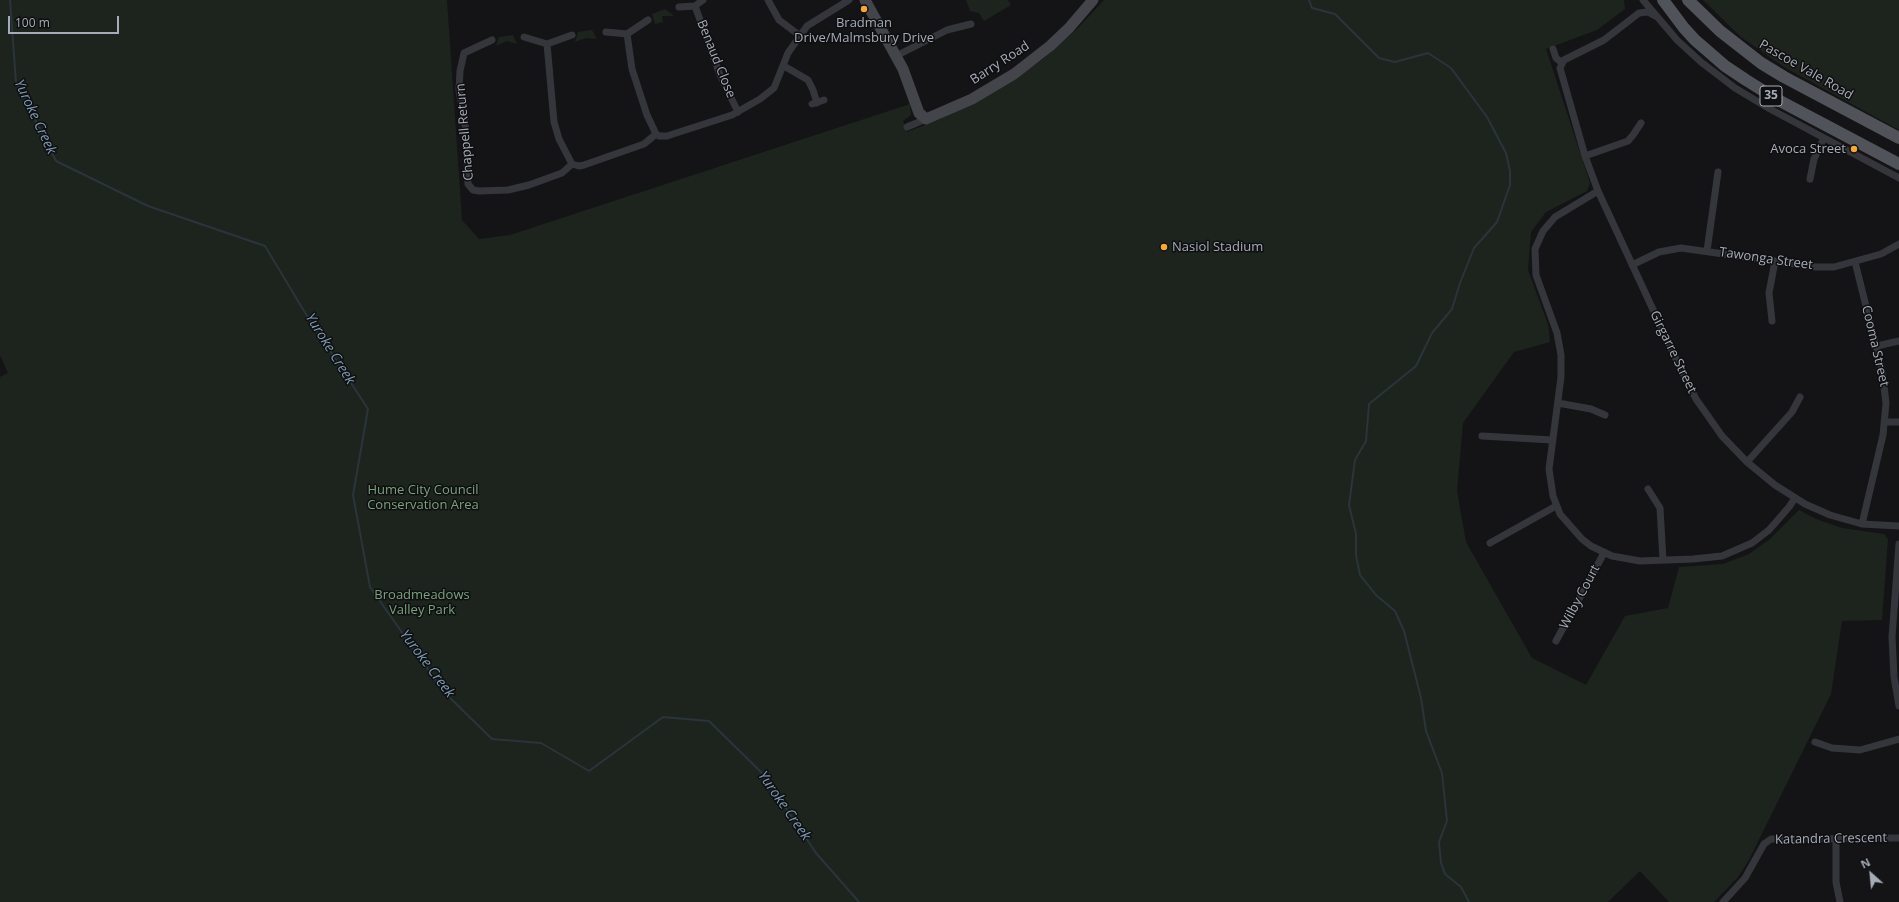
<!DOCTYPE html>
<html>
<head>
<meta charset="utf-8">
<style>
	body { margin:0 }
	#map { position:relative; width:1899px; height:902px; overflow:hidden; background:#141416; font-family:"Open Sans",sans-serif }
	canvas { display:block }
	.north { position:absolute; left:1851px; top:854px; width:40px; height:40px; -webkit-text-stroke:3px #0f0f11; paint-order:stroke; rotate:333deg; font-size:11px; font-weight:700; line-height:16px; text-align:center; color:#a6acb7 }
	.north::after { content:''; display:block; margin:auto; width:14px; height:18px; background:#a6acb7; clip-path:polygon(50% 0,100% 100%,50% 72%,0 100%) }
	.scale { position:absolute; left:8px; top:16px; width:111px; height:18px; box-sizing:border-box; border:2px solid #a6acb7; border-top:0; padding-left:5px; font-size:12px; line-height:14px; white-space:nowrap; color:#a6acb7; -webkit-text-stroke:3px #0f0f11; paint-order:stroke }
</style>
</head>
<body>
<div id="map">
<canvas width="1899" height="902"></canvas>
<div class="north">N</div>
<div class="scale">100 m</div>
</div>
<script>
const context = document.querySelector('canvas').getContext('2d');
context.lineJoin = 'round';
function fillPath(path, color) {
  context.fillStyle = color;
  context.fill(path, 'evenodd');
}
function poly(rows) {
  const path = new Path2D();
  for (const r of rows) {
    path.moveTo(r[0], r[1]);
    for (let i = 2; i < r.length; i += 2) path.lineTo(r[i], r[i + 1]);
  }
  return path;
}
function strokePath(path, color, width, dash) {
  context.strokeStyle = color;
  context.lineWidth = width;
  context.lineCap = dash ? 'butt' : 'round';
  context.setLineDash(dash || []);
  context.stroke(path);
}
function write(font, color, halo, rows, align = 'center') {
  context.font = font + ' "Open Sans",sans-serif';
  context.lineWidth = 3;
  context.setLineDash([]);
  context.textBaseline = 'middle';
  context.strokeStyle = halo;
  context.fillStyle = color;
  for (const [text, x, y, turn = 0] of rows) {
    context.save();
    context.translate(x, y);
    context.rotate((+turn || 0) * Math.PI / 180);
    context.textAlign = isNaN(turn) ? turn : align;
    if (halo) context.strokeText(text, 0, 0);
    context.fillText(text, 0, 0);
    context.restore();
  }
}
fillPath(poly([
	[0,0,447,0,462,220,479,239,510,235,910,104,911,115,903,121,907,132,940,119,994,92,1043,59,1077,29,1104,0,1624,0,1625,9,1597,30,1546,49,1590,183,1587,191,1546,212,1531,232,1528,270,1548,324,1550,342,1514,352,1463,423,1457,491,1466,542,1532,658,1586,685,1625,616,1668,608,1679,567,1723,564,1749,554,1770,539,1799,510,1816,519,1842,528,1884,534,1888,539,1882,620,1842,621,1831,694,1749,860,1738,877,1714,902,1669,902,1640,871,1608,902,0,902,0,377,8,373,0,355],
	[966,0,1008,0,1011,5,984,21,979,13,970,11],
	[1703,0,1899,0,1899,130,1784,67,1741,37],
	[665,9,674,16,662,16,663,22,655,24,652,14],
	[592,30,597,39,586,38,575,42,578,32],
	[513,35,517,44,507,41,496,46,499,37]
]), '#1c241d');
strokePath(poly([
	[10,0,16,82,56,161,148,206,265,246,304,311,368,409,353,495,370,587,444,692,492,739,541,743,589,771,663,717,709,721,763,774,816,853,859,902],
	[1309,0,1312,8,1335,14,1379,58,1395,62,1428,53,1451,68,1487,117,1506,153,1510,171,1510,185,1497,222,1474,248,1460,283,1452,309,1432,333,1416,366,1369,404,1366,441,1355,460,1349,505,1356,534,1356,555,1360,575,1376,595,1395,611,1404,631,1421,698,1426,731,1442,773,1447,821,1439,842,1441,863,1445,874,1461,887,1469,902]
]), '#2a343a', 2);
strokePath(poly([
	[768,0,779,20,799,35],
	[1643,0,1677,40,1701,62,1735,88,1770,109,1899,178],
	[695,6,720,75,738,112],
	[679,7,695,6,703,0],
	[1657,17,1648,12,1639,13,1604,40,1564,60,1560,68,1585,156,1598,191,1675,357,1696,399,1722,436,1747,462,1775,485,1805,504,1830,515,1862,524,1899,526],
	[606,32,627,34,648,20],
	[627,34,632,69,647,115,656,134],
	[524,37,547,44,572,35],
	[492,40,464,53,460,71,459,90,466,131,468,184,473,190,479,191,508,190,529,185,562,173,572,164],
	[547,44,554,122,559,139,572,164],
	[1553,49,1556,58,1562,63],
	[896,56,947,30,971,24],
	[784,66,808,80,813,90,817,103],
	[812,104,824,100],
	[907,127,926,119],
	[656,134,659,136,667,136,732,115,760,99,774,88,788,53,807,26,849,0],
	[1585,156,1628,141,1633,135,1641,123],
	[572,164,579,166,584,165,644,144,656,134],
	[1810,179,1814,159,1824,138],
	[1598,191,1555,217,1543,231,1535,249,1536,275,1557,333,1561,355,1561,377,1549,469,1553,496,1560,514,1582,539,1591,546,1612,556,1640,561,1693,559,1722,556,1752,543,1769,530,1789,507,1795,498],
	[1707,251,1718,172],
	[1855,262,1882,370,1886,403,1883,435,1862,524],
	[1632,265,1659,252,1681,248,1816,267,1834,267,1881,254,1899,244],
	[1772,321,1769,293,1775,261],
	[1877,346,1899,341],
	[1558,403,1591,409,1605,415],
	[1885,422,1899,422],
	[1482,436,1552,440],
	[1747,462,1792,412,1800,397],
	[1648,489,1660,508,1663,560],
	[1490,543,1556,506],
	[1899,544,1892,637,1894,677,1899,706],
	[1556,641,1604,553],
	[1815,742,1832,748,1860,750,1899,739],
	[1836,838,1836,882,1840,902],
	[1723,902,1745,878,1764,844,1771,839,1899,838]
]), '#35363b', 7);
strokePath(poly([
	[865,0,903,69,919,113,926,119,972,99,1014,74,1050,46,1069,28,1093,0]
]), '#43454b', 11);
strokePath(poly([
	[1663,0,1684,28,1695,40,1725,66,1746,80,1778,100,1899,164],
	[1688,0,1720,31,1761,63,1784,77,1899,138]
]), '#51535a', 12);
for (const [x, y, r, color] of [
	[864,9,4,"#f5a92d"],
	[1854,149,4,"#f5a92d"],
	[1164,247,4,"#f5a92d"]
]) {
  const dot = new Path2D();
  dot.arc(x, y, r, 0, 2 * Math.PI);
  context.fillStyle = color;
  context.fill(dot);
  strokePath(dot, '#0f0f11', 1.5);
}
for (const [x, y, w] of [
	[1771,96,22]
]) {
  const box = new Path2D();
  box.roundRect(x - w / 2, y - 10, w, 20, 3);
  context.fillStyle = '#0f0f11';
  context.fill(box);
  strokePath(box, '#a6acb7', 1);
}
write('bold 12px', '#a6acb7', null, [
	["35",1771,96]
]);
write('13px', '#a6acb7', '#0f0f11', [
	["Bradman",864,23],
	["Drive/Malmsbury Drive",864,38],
	["Avoca Street",1846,149,"right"],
	["Nasiol Stadium",1172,247,"left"]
]);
write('13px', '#a6acb7', '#0f0f11', [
	["Benaud Close",716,59,68],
	["Barry Road",1000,63,-33],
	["Pascoe Vale Road",1806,70,30],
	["Chappell Return",465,132,-95],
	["Tawonga Street",1766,259,8],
	["Cooma Street",1875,346,77],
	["Girgarre Street",1673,352,64],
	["Wilby Court",1580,597,-62],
	["Katandra Crescent",1831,839,-1]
]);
write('13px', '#7ca27d', '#0f0f11', [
	["Hume City Council",423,490],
	["Conservation Area",423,505],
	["Broadmeadows",422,595],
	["Valley Park",422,610]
]);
write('italic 14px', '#7c9bb3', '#0f0f11', [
	["Yuroke Creek",35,117,65],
	["Yuroke Creek",330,349,58],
	["Yuroke Creek",427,664,53],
	["Yuroke Creek",784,806,55]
]);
</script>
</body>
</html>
